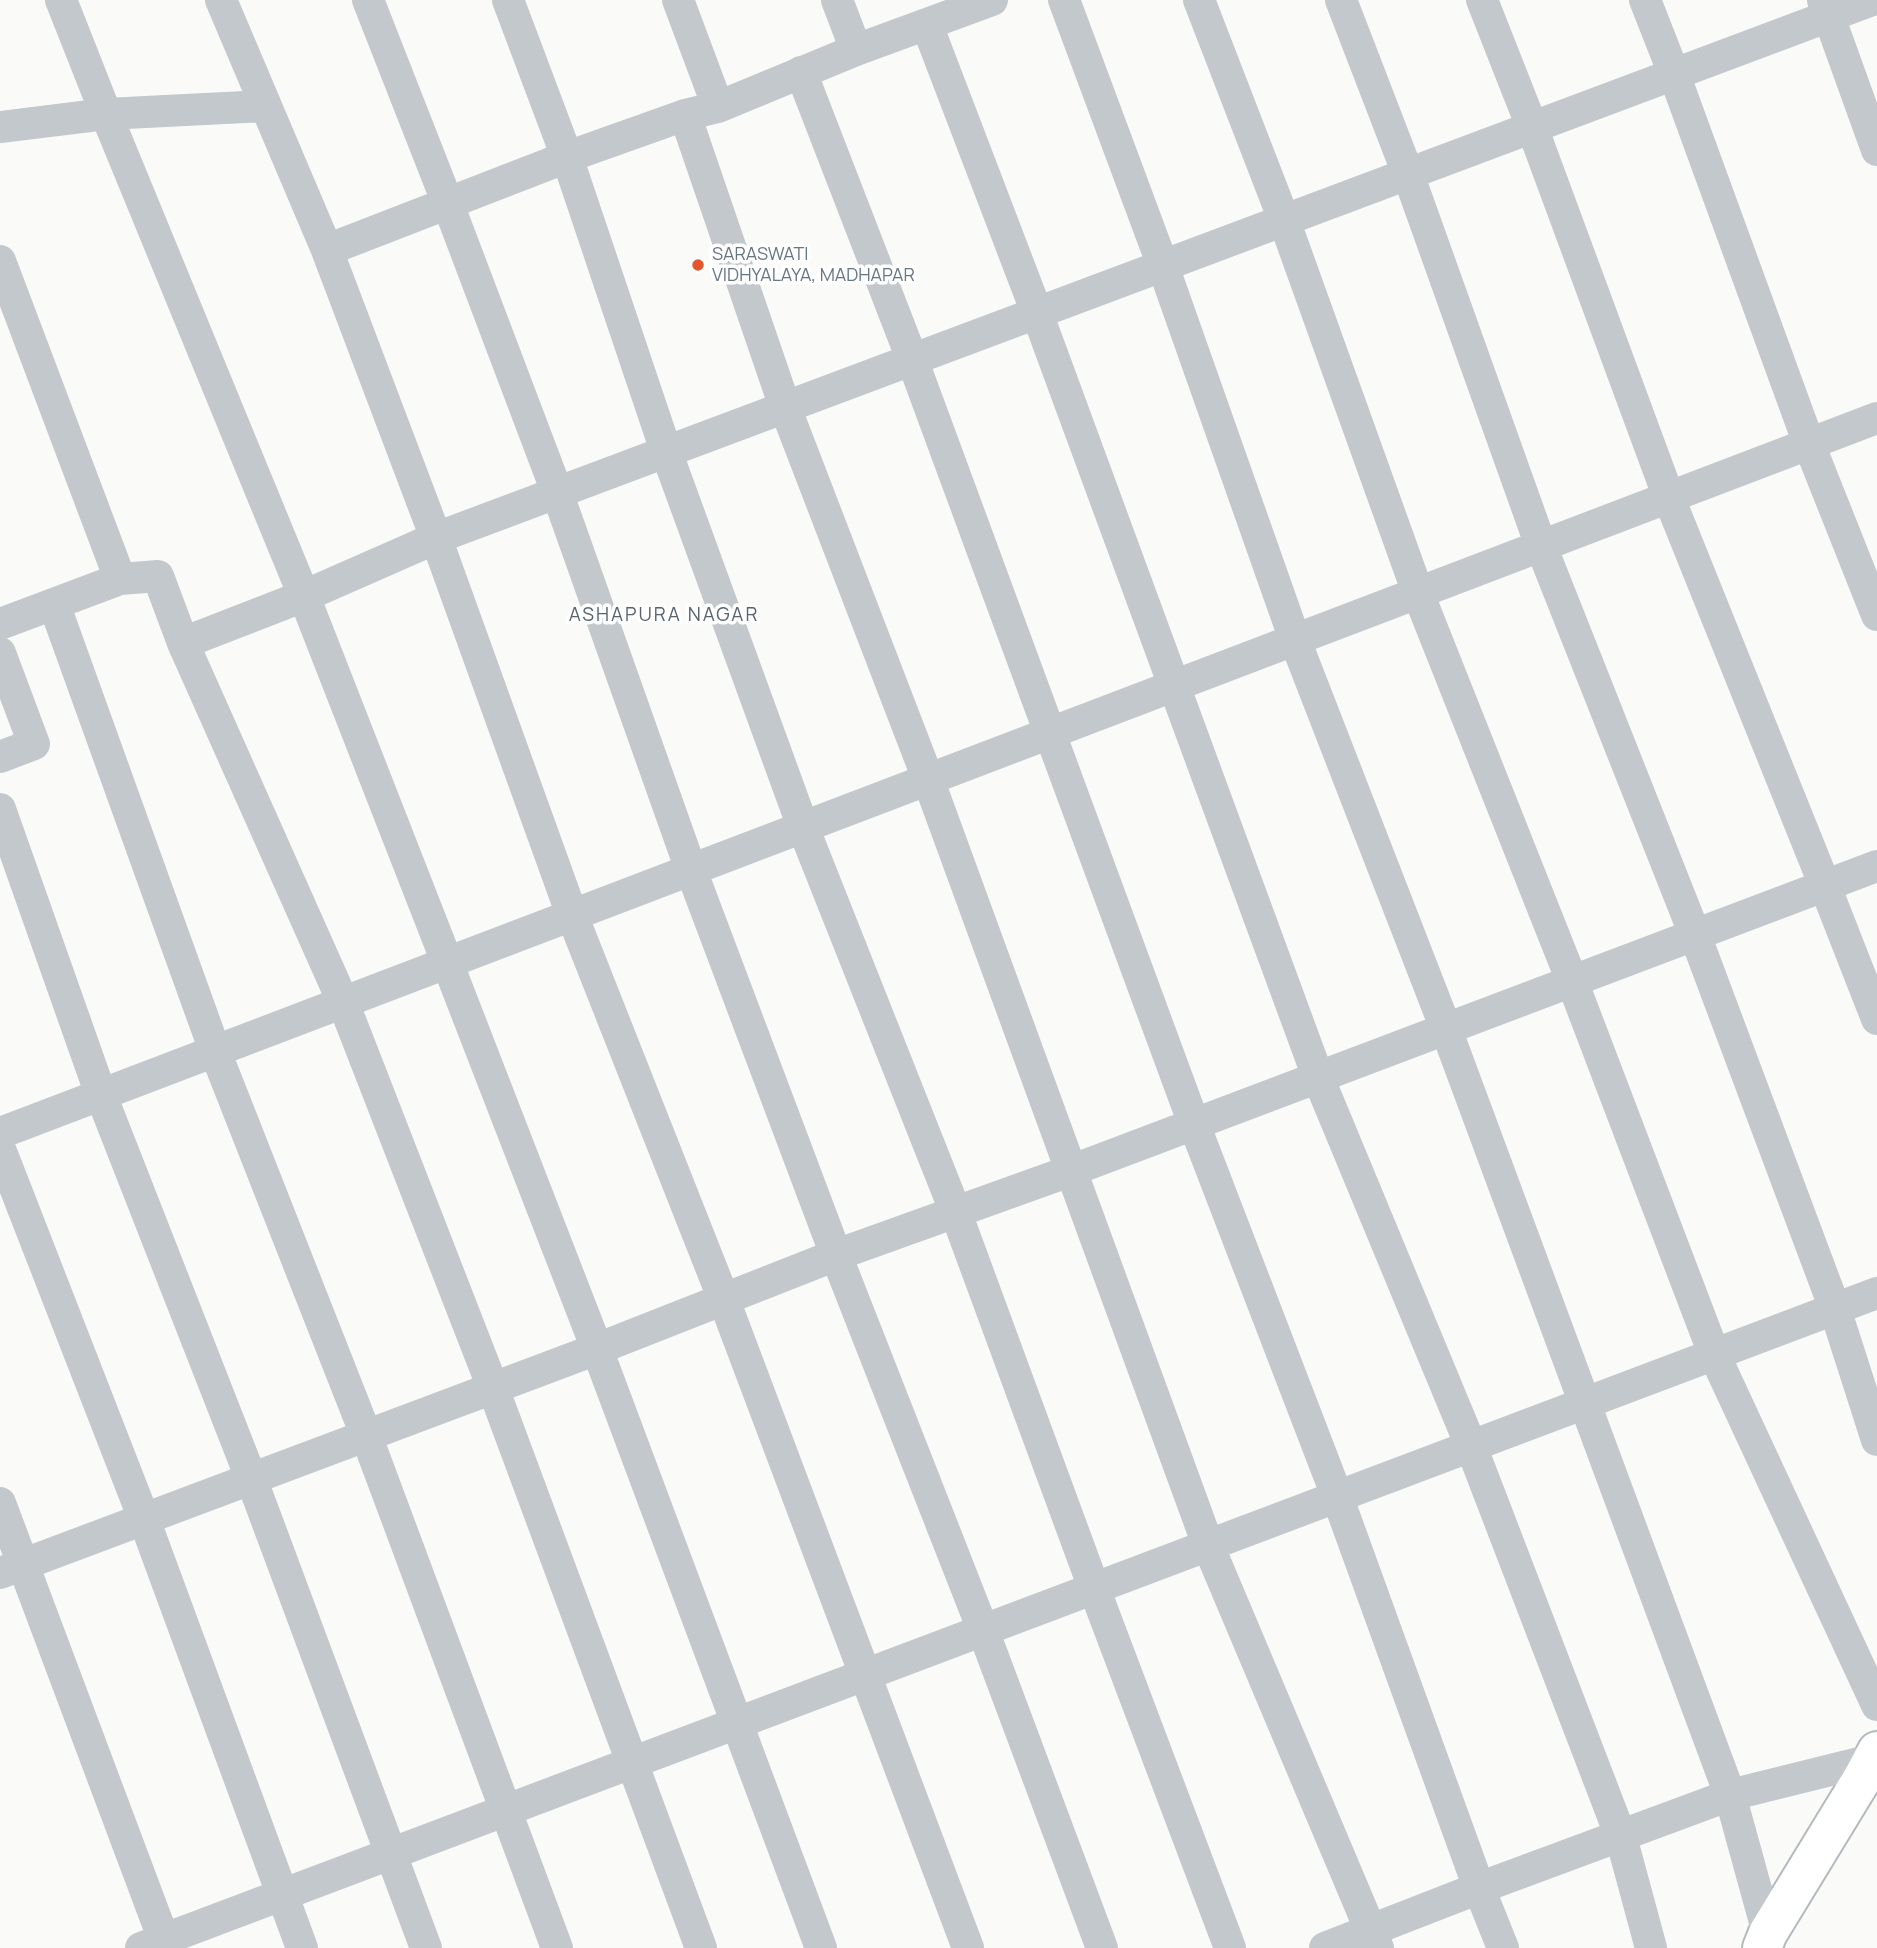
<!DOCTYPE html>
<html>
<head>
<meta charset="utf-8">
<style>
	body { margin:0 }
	canvas { display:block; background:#fafaf8 }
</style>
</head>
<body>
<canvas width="1877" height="1948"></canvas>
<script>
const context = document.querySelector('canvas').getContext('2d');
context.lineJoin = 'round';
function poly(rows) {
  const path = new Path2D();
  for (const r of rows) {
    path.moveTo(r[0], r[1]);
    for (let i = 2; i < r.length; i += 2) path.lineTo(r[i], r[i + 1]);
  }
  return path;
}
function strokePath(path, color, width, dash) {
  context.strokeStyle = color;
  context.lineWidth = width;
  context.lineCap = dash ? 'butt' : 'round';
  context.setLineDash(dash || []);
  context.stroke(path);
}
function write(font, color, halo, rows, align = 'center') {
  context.font = font + ' Manrope,sans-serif';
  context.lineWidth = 7;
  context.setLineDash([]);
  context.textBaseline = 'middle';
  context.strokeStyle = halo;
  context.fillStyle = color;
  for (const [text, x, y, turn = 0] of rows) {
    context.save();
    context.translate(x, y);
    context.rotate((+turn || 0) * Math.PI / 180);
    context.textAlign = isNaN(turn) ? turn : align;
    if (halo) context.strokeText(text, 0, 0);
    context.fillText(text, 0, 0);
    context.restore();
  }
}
const secondary = poly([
	[1762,1948,1768,1933,1862,1779,1877,1751]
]);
strokePath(secondary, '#b3babf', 42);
strokePath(poly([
	[61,0,106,114,304,596,447,962,597,1349,821,1948],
	[221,0,327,250,436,538,572,915,724,1300,968,1948],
	[368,0,448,204,557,492,691,870,836,1255,983,1630,1102,1948],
	[508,0,567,157,666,451,803,827,956,1213,1094,1588,1230,1948],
	[678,0,718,107],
	[837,0,856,50],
	[1064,0,1163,266,1295,640,1446,1029,1730,1795,1768,1933],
	[1199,0,1284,220,1418,593,1572,981,1714,1354,1877,1705],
	[1341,0,1408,174,1541,546,1695,935,1835,1309,1877,1440],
	[1482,0,1532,127,1669,498,1825,886,1877,1019],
	[1645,0,1674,74,1809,444,1877,615],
	[1823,0,1877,150],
	[927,25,1037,313,1318,1077,1471,1446,1621,1837,1651,1948],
	[801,72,912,359,1194,1124,1337,1496,1479,1888,1503,1948],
	[685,115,785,407,928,779,1208,1545,1378,1948],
	[0,127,106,114,265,106],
	[327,250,567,157,685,115,718,107,856,50,992,0],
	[0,261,120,579],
	[54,604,215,1051,366,1435,557,1948],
	[0,624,120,579,158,576,183,643,343,1002,493,1388,701,1948],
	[183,643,304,596,436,538,1872,0],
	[0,653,34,744,0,757],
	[0,809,101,1095,251,1478,426,1948],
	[0,1133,1877,418],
	[0,1149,144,1519,302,1948],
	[0,1503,167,1948],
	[0,1573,597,1349,836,1255,1070,1171,1877,866],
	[141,1948,1877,1293],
	[1325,1948,1479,1888,1730,1795,1871,1760]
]), '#c3c8cc', 32);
strokePath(secondary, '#fff', 38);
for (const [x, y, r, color] of [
	[698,265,7,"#e4572e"]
]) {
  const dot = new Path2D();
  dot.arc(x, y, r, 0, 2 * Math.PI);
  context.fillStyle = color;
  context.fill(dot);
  strokePath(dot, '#fff', 2.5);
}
write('18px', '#657683', '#fff', [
	["SARASWATI",712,255],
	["VIDHYALAYA, MADHAPAR",712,276]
], 'left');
context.letterSpacing = '2px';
write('19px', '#57646e', '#fff', [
	["ASHAPURA NAGAR",664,616]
]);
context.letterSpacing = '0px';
</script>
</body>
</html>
